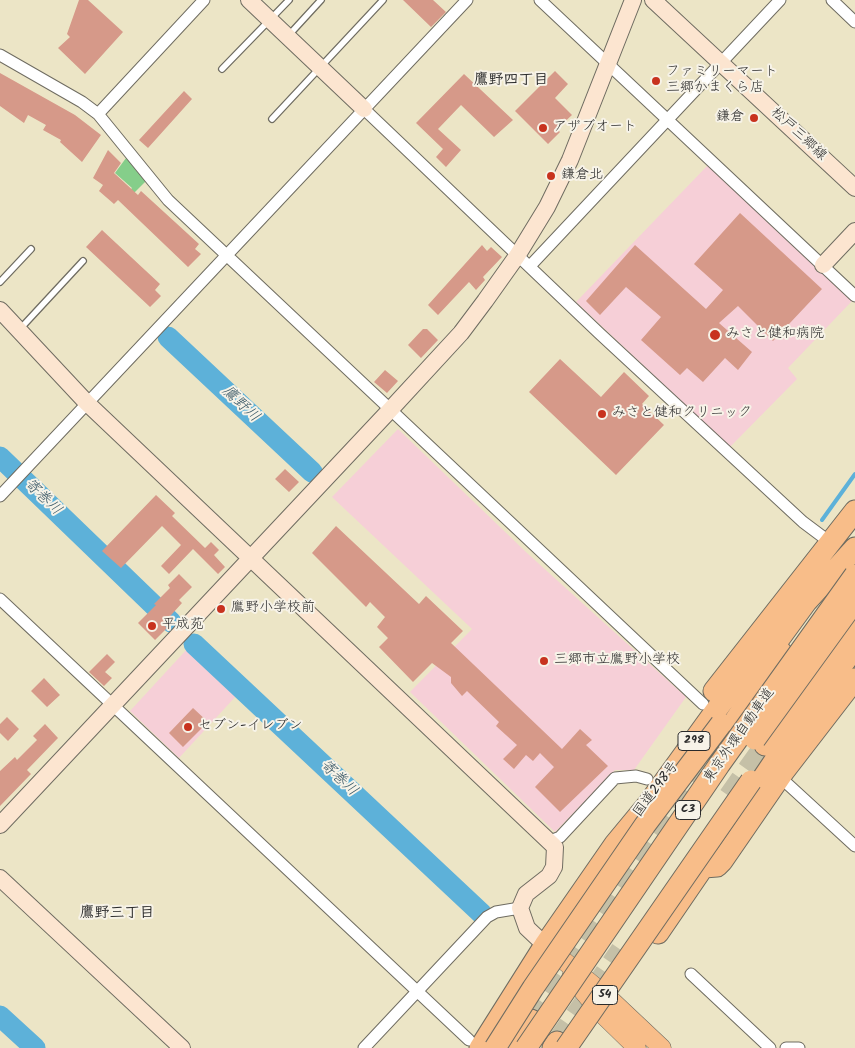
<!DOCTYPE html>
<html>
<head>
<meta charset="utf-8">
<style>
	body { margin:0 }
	canvas { display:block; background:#ece5c6 }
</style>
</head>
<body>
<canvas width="855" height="1048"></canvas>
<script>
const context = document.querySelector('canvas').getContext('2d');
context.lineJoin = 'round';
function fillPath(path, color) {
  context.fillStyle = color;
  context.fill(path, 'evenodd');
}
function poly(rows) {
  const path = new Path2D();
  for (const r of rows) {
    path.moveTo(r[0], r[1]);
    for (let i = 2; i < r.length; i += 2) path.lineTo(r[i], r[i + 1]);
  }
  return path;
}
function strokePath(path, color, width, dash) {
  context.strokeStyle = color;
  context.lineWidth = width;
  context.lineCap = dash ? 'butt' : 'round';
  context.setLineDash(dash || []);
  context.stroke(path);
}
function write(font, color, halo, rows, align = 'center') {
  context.font = font + ' Kalam,"Klee One",sans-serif';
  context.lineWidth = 4;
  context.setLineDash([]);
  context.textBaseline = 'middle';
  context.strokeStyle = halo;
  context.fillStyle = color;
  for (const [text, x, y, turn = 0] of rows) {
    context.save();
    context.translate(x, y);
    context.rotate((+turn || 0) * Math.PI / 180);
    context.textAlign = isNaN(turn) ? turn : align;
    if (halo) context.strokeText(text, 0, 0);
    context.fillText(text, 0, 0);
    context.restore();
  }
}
fillPath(poly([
	[708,165,852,301,788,368,797,379,730,447,576,302],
	[398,429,527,553,686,697,634,770,615,770,555,832,410,692,472,629,332,497],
	[188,648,237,695,179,758,130,711]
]), '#f6cfd7');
fillPath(poly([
	[129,154,149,178,131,196,127,194,132,188,115,173]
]), '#85ce8a');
strokePath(poly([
	[822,520,855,474]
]), '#5db1d9', 4);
strokePath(poly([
	[168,337,312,472],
	[0,457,171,622],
	[194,644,482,914],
	[0,1016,35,1048]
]), '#5db1d9', 21);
fillPath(poly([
	[79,0,88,0,123,32,85,74,58,48,70,37,67,34],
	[403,0,433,0,446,12,431,27],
	[555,71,568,84,555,98,572,115,557,129,560,132,548,144,515,111],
	[0,73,75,115,101,135,82,162,60,142,61,140,43,130,46,125,28,115,24,123,0,106],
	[464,74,513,120,494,137,461,105,438,129,461,150,446,167,436,157,443,149,416,123],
	[184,91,192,99,148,148,139,140],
	[108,150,121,163,114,173,138,195,141,191,199,244,195,249,201,254,188,267,118,200,114,204,99,191,103,185,93,178],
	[740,213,822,289,773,341,738,306,719,323,752,352,738,370,725,358,703,382,687,368,680,375,641,340,661,317,626,287,600,315,586,301,635,245,706,309,723,290,694,264],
	[102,230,160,284,155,290,161,296,150,307,86,247],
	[482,245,487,251,491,247,502,257,483,277,485,280,476,290,469,282,438,315,428,305],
	[423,329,427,329,438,340,421,358,408,345],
	[560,359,601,397,624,372,649,396,642,404,664,425,616,475,529,392],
	[385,370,398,381,387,393,374,382],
	[285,469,299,482,289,492,275,479],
	[156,495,175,513,172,516,205,548,211,542,219,550,214,555,225,567,218,574,193,549,169,574,161,566,181,545,162,526,121,568,102,551],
	[336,526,419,604,426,596,463,631,451,643,562,749,580,729,592,740,586,745,608,766,560,812,535,787,554,767,540,753,533,761,526,755,514,769,503,759,517,745,496,726,499,722,467,691,462,696,451,683,451,677,432,663,413,682,379,647,388,638,377,627,385,617,370,602,366,607,312,553],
	[179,574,192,587,179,600,182,603,163,624,167,628,155,640,138,623,156,605,154,604,170,588,168,585],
	[107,654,115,662,105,672,112,678,104,686,89,672],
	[44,678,60,695,47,707,31,691],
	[193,708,208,722,183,747,169,733],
	[7,717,19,729,8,741,0,733,0,724],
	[45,724,58,738,27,770,31,774,0,806,0,771,15,757,17,760,37,740,33,736]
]), '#d69989');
strokePath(poly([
	[729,796,765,745],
	[531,1020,729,729],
	[557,1042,621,950]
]), '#c5c0a7', 21, [21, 11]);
const lane = poly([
	[288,36,321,0],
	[222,69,289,0],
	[272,119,383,0],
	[0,282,31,249],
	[20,329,83,261]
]);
const street = poly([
	[540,0,855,296],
	[832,0,855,22],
	[0,55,82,102,98,114,168,200,703,704],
	[364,109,599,333,803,522,831,543],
	[98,114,204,0],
	[530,266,780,0],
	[0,496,467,0],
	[0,599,469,1040],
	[781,778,855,846],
	[550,841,560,837,615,778,636,776,647,779],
	[691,974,770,1048],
	[364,1048,487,917,496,912,520,908],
	[786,1048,799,1048]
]);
const secondary = poly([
	[249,0,364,109],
	[653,0,855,188],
	[823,265,855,231],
	[0,310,87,403,555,847,554,867,549,876,526,894,520,908,527,928,545,945],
	[0,825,390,410,461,333,485,301,517,256,547,207,570,160,633,0],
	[0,878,182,1048]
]);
const primary = poly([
	[546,946,610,999,662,1048],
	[571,977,600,1012,637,1048]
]);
const highway = poly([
	[714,691,855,511],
	[734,722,781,652],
	[765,745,855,621],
	[745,805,794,732,855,647],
	[704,867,717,866,722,861,784,771,855,679],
	[658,933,710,857],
	[480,1048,545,945,615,844,649,803,730,691,776,643,806,602,855,548],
	[513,1048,531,1020],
	[553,1048,557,1042]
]);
strokePath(lane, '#6f6c61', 8);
strokePath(street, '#6f6c61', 13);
strokePath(secondary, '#6f6c61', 18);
strokePath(primary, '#6f6c61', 19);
strokePath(highway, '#6f6c61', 23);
strokePath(lane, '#fff', 5.5);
strokePath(street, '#fff', 11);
strokePath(secondary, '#fce5d0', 16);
strokePath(primary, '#f8bd89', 18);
strokePath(highway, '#f8bd89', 21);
const highwayBridge = poly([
	[755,739,855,601],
	[495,1048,533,988,645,825,721,724],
	[526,1048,719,765,855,575],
	[566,1048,751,781]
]);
strokePath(highwayBridge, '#6f6c61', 23, []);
strokePath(highwayBridge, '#f8bd89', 21);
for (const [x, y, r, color] of [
	[656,81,5,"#c8321e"],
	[754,118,5,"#c8321e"],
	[543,128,5,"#c8321e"],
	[551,176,5,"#c8321e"],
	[715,335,6,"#c8321e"],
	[602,414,5,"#c8321e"],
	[221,609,5,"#c8321e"],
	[152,626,5,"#c8321e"],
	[544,661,5,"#c8321e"],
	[188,727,5,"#c8321e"]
]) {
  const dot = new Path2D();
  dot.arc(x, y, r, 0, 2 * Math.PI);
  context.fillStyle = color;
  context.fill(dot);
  strokePath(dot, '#f7f3e8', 2);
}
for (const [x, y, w] of [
	[694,741,32],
	[688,810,25],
	[605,995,25]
]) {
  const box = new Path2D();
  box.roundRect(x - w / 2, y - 9.5, w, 19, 4);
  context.fillStyle = '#f7f3e8';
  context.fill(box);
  strokePath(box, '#2b2b2b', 1);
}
write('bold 12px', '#2b2b2b', null, [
	["298",694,741],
	["C3",688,810],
	["54",605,995]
]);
write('14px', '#2b2b2b', '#f7f3e8', [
	["ファミリーマート",666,73],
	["三郷かまくら店",666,89],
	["鎌倉",744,118,"right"],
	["アザブオート",553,128],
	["鎌倉北",561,176],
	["みさと健和病院",726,335],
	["みさと健和クリニック",612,414],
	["鷹野小学校前",231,609],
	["平成苑",162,626],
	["三郷市立鷹野小学校",554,661],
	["セブン-イレブン",198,727]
], 'left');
write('14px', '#2b2b2b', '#f7f3e8', [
	["松戸三郷線",798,135,43],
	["東京外環自動車道",740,736,-55],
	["国道298号",657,790,-53]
]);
write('bold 15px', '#2b2b2b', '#f7f3e8', [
	["鷹野四丁目",511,81],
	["鷹野三丁目",117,914]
]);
write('italic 15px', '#3c5a68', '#f7f3e8', [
	["鷹野川",240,405,43],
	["寄巻川",42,498,44],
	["寄巻川",338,779,43]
]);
</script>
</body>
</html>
